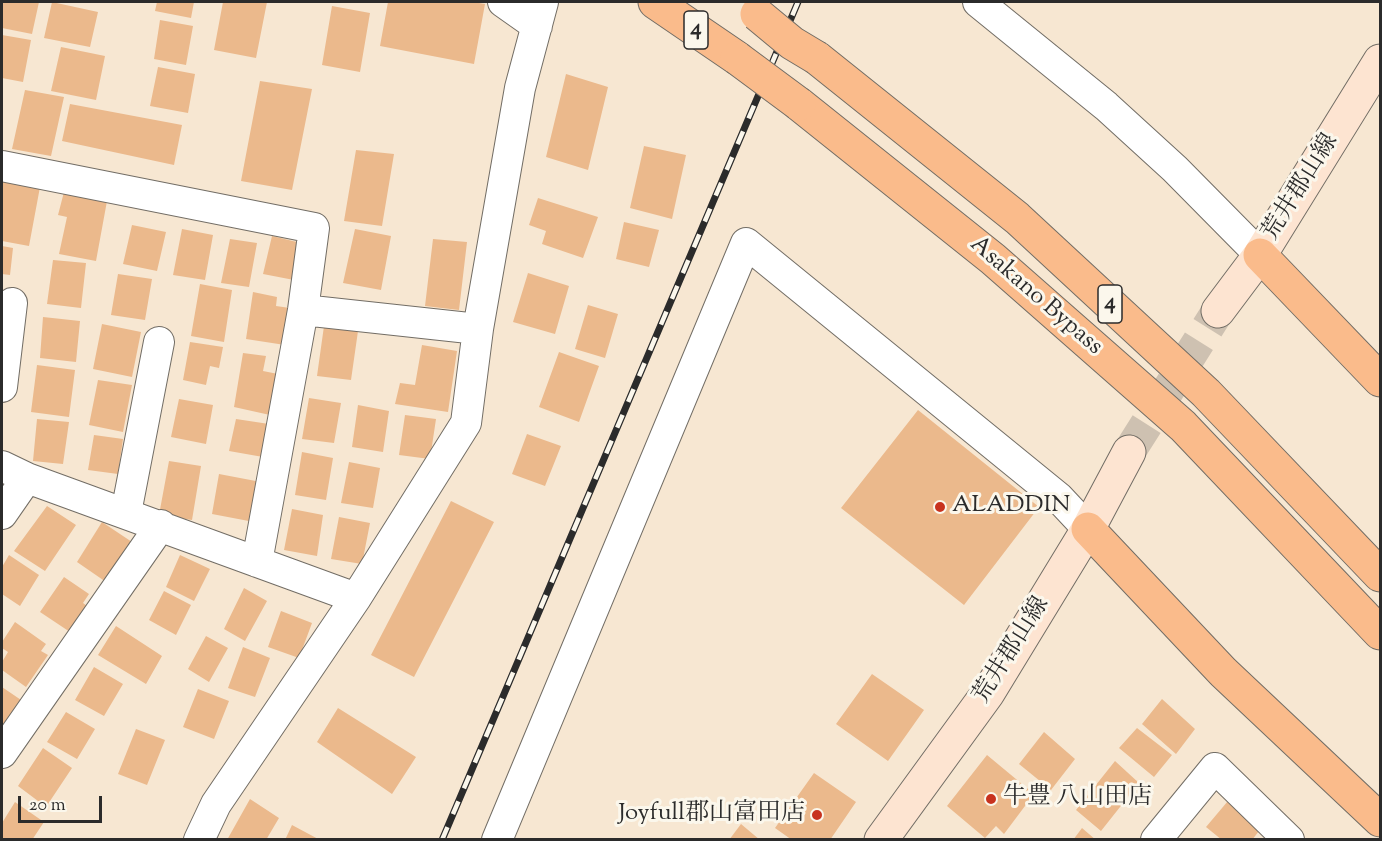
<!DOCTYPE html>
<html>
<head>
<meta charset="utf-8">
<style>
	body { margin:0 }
	#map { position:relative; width:1382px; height:841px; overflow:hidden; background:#f7e7d2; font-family:"Sorts Mill Goudy",serif }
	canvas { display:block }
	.frame { position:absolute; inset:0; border:3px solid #2b2b2b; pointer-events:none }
	.scale { position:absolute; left:18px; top:796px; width:84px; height:27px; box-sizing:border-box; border:3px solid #2b2b2b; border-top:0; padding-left:8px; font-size:18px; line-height:21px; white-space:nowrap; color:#2b2b2b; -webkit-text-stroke:4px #fbf7ec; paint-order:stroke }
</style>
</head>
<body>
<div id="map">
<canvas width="1382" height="841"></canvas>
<div class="frame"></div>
<div class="scale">20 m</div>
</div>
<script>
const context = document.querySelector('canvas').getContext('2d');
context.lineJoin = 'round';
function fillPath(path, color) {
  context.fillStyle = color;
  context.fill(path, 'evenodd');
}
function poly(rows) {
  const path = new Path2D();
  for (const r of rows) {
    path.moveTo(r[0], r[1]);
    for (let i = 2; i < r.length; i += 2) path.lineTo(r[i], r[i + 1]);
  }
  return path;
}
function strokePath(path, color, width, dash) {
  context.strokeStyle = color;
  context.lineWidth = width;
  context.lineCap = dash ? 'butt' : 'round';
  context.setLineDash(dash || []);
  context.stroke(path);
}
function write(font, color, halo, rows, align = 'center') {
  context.font = font + ' "Sorts Mill Goudy","Noto Serif JP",serif';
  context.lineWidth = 6;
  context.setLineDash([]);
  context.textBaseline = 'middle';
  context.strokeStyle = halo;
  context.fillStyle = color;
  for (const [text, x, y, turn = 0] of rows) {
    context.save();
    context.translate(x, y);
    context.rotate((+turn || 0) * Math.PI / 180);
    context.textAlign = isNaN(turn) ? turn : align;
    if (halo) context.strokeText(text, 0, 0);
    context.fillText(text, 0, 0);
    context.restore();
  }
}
fillPath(poly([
	[2,2,39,2,32,34,2,28],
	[52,2,98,12,90,47,44,38],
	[157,2,194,2,191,18,155,11],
	[223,2,267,2,256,58,214,50],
	[388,2,473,2,485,4,474,64,380,46],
	[332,6,370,13,360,72,322,65],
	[160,20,193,26,186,65,154,59],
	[2,35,31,40,23,82,2,78],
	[61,47,105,56,96,100,51,91],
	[158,67,195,74,188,113,150,106],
	[566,74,608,87,588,170,546,157],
	[260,81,312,89,292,190,241,181],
	[25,90,64,97,51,156,12,149],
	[70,104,182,125,174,165,62,141],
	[644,146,686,155,672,219,630,208],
	[356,150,394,154,382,226,344,221],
	[2,180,40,187,29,246,2,241],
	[64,192,107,201,96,261,59,254,67,217,58,215],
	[538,198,598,217,583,258,542,244,546,231,529,225],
	[624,222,659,230,649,267,616,259],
	[132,225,166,232,157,271,123,264],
	[182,229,213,235,205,280,173,275],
	[355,229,391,236,381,290,343,283],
	[272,236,301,243,294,280,263,274],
	[230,239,257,243,249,287,221,283],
	[433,239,467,242,459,310,425,306],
	[2,246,13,248,10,275,2,274],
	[53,260,86,263,81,308,47,304],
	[528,273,569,286,555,334,513,322],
	[118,274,152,279,145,320,111,315],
	[200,284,232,290,224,342,191,336],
	[253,292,277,297,276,306,290,308,285,345,246,339],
	[588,305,618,314,605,358,575,349],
	[43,317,80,321,76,362,40,358],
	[102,324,141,332,132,377,93,369],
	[324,326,358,331,351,380,317,376],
	[190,342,223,347,219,368,210,366,206,385,183,380],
	[422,345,457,351,448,412,395,404,400,383,415,385],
	[559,352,599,366,579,422,539,407],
	[243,353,266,356,263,371,278,374,270,415,234,407],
	[37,365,75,370,69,417,31,412],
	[98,380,132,385,123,432,89,425],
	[309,398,341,403,334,443,302,439],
	[179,399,213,405,206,444,171,437],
	[358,405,389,411,383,452,352,447],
	[918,410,1039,507,964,605,841,508],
	[405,415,436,419,430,459,399,455],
	[37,419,69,422,63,464,33,461],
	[236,419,269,424,263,457,229,451],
	[527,434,561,446,545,486,512,474],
	[94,435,123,439,118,474,88,470],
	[302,452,333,458,326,500,295,495],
	[169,461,201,466,192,520,159,515],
	[349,462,380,468,373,508,341,503],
	[219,474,261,482,254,522,212,514],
	[451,501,494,522,414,677,371,655],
	[47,506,76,525,45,571,14,551],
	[292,509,323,515,317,556,284,550],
	[339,517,370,523,362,564,331,559],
	[102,522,132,542,106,582,77,562],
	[9,555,39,575,20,606,2,594,2,567],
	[180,555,210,569,194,601,166,587],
	[64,577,89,594,83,603,87,606,70,632,40,612],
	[244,588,267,601,245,641,224,629],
	[164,591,191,605,176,635,149,620],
	[281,611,312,623,299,658,268,647],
	[15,622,46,644,41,651,48,655,26,687,2,670,2,662,8,652,2,648,2,642],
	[116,626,162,656,146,684,98,655],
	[206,636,228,648,209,682,188,669],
	[243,647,270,658,255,697,228,688],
	[94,667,123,684,104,716,75,700],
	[872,674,924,710,888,761,836,724],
	[2,687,24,702,2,732],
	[198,689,229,701,214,739,183,727],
	[1162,699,1195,729,1176,754,1142,724],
	[338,708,416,757,392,794,317,742],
	[66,712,95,729,77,759,47,742],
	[1137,728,1172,755,1154,777,1119,748],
	[136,729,165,740,147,785,118,774],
	[1044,732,1075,759,1051,790,1019,764],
	[43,748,72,768,46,807,18,786],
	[987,755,1034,794,1004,834,996,826,985,838,947,806],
	[1115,761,1139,783,1101,831,1076,810],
	[814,773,856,802,830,840,792,840,775,828],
	[1233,795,1266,822,1252,840,1222,840,1206,827],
	[250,799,279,818,266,840,227,840],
	[15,802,44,822,32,840,2,840,2,823],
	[741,824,760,840,729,840],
	[292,825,320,840,285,840],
	[1082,828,1096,840,1073,840]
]), '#ebb98c');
strokePath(poly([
	[1129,452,1218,311]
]), '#cec1b1', 33, [33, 16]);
const minor = poly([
	[503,2,537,26],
	[978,2,1106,106,1175,169,1260,255],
	[2,166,314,228,303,310,257,562],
	[303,310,478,329],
	[2,387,12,303],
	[2,466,27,478,356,598],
	[126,513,159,342],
	[2,514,27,478],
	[2,753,161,525],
	[199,840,216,804,356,598,466,423,478,329,520,88,543,2],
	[497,840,746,243,1059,498,1088,529],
	[1156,840,1215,768,1289,840]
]);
const secondary = poly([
	[1218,311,1260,255,1380,61],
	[881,840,988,693,1088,529,1129,452]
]);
const trunk = poly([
	[655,2,737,58],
	[817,58,1017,218,1206,393,1380,575],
	[799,104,993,259,1183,426,1380,633],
	[1260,255,1380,380],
	[1088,529,1223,672,1380,820]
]);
strokePath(minor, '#726d65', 32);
strokePath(secondary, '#726d65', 35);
strokePath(trunk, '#726d65', 35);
strokePath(minor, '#fff', 30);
strokePath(secondary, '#fde4d1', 33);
strokePath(trunk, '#fabb8b', 33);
const rail = poly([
	[442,840,798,2]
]);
strokePath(rail, '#2b2b2b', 7);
strokePath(rail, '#fbf7ec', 4.5, [14]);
const trunkBridge = poly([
	[757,14,792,43,817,58],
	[737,58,799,104]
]);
strokePath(trunkBridge, '#726d65', 35, []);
strokePath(trunkBridge, '#fabb8b', 33);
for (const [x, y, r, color] of [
	[940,507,6,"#c8321e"],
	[991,799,6,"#c8321e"],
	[817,815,6,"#c8321e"]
]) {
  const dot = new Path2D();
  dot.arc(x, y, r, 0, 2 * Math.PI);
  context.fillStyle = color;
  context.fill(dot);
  strokePath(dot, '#fbf7ec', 2);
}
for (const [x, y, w] of [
	[696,30,24],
	[1110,304,24]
]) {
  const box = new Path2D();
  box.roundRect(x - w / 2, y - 19, w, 38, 4.5);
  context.fillStyle = '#fbf7ec';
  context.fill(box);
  strokePath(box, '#2b2b2b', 1.5);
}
write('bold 22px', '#2b2b2b', null, [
	["4",696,30],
	["4",1110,304]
]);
write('24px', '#2b2b2b', '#fbf7ec', [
	["荒井郡山線",1302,188,-58],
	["Asakano Bypass",1035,297,41],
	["荒井郡山線",1013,651,-58]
]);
write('24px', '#2b2b2b', '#fbf7ec', [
	["ALADDIN",952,507],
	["牛豊 八山田店",1003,799],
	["Joyfull郡山富田店",805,815,"right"]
], 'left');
</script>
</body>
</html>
